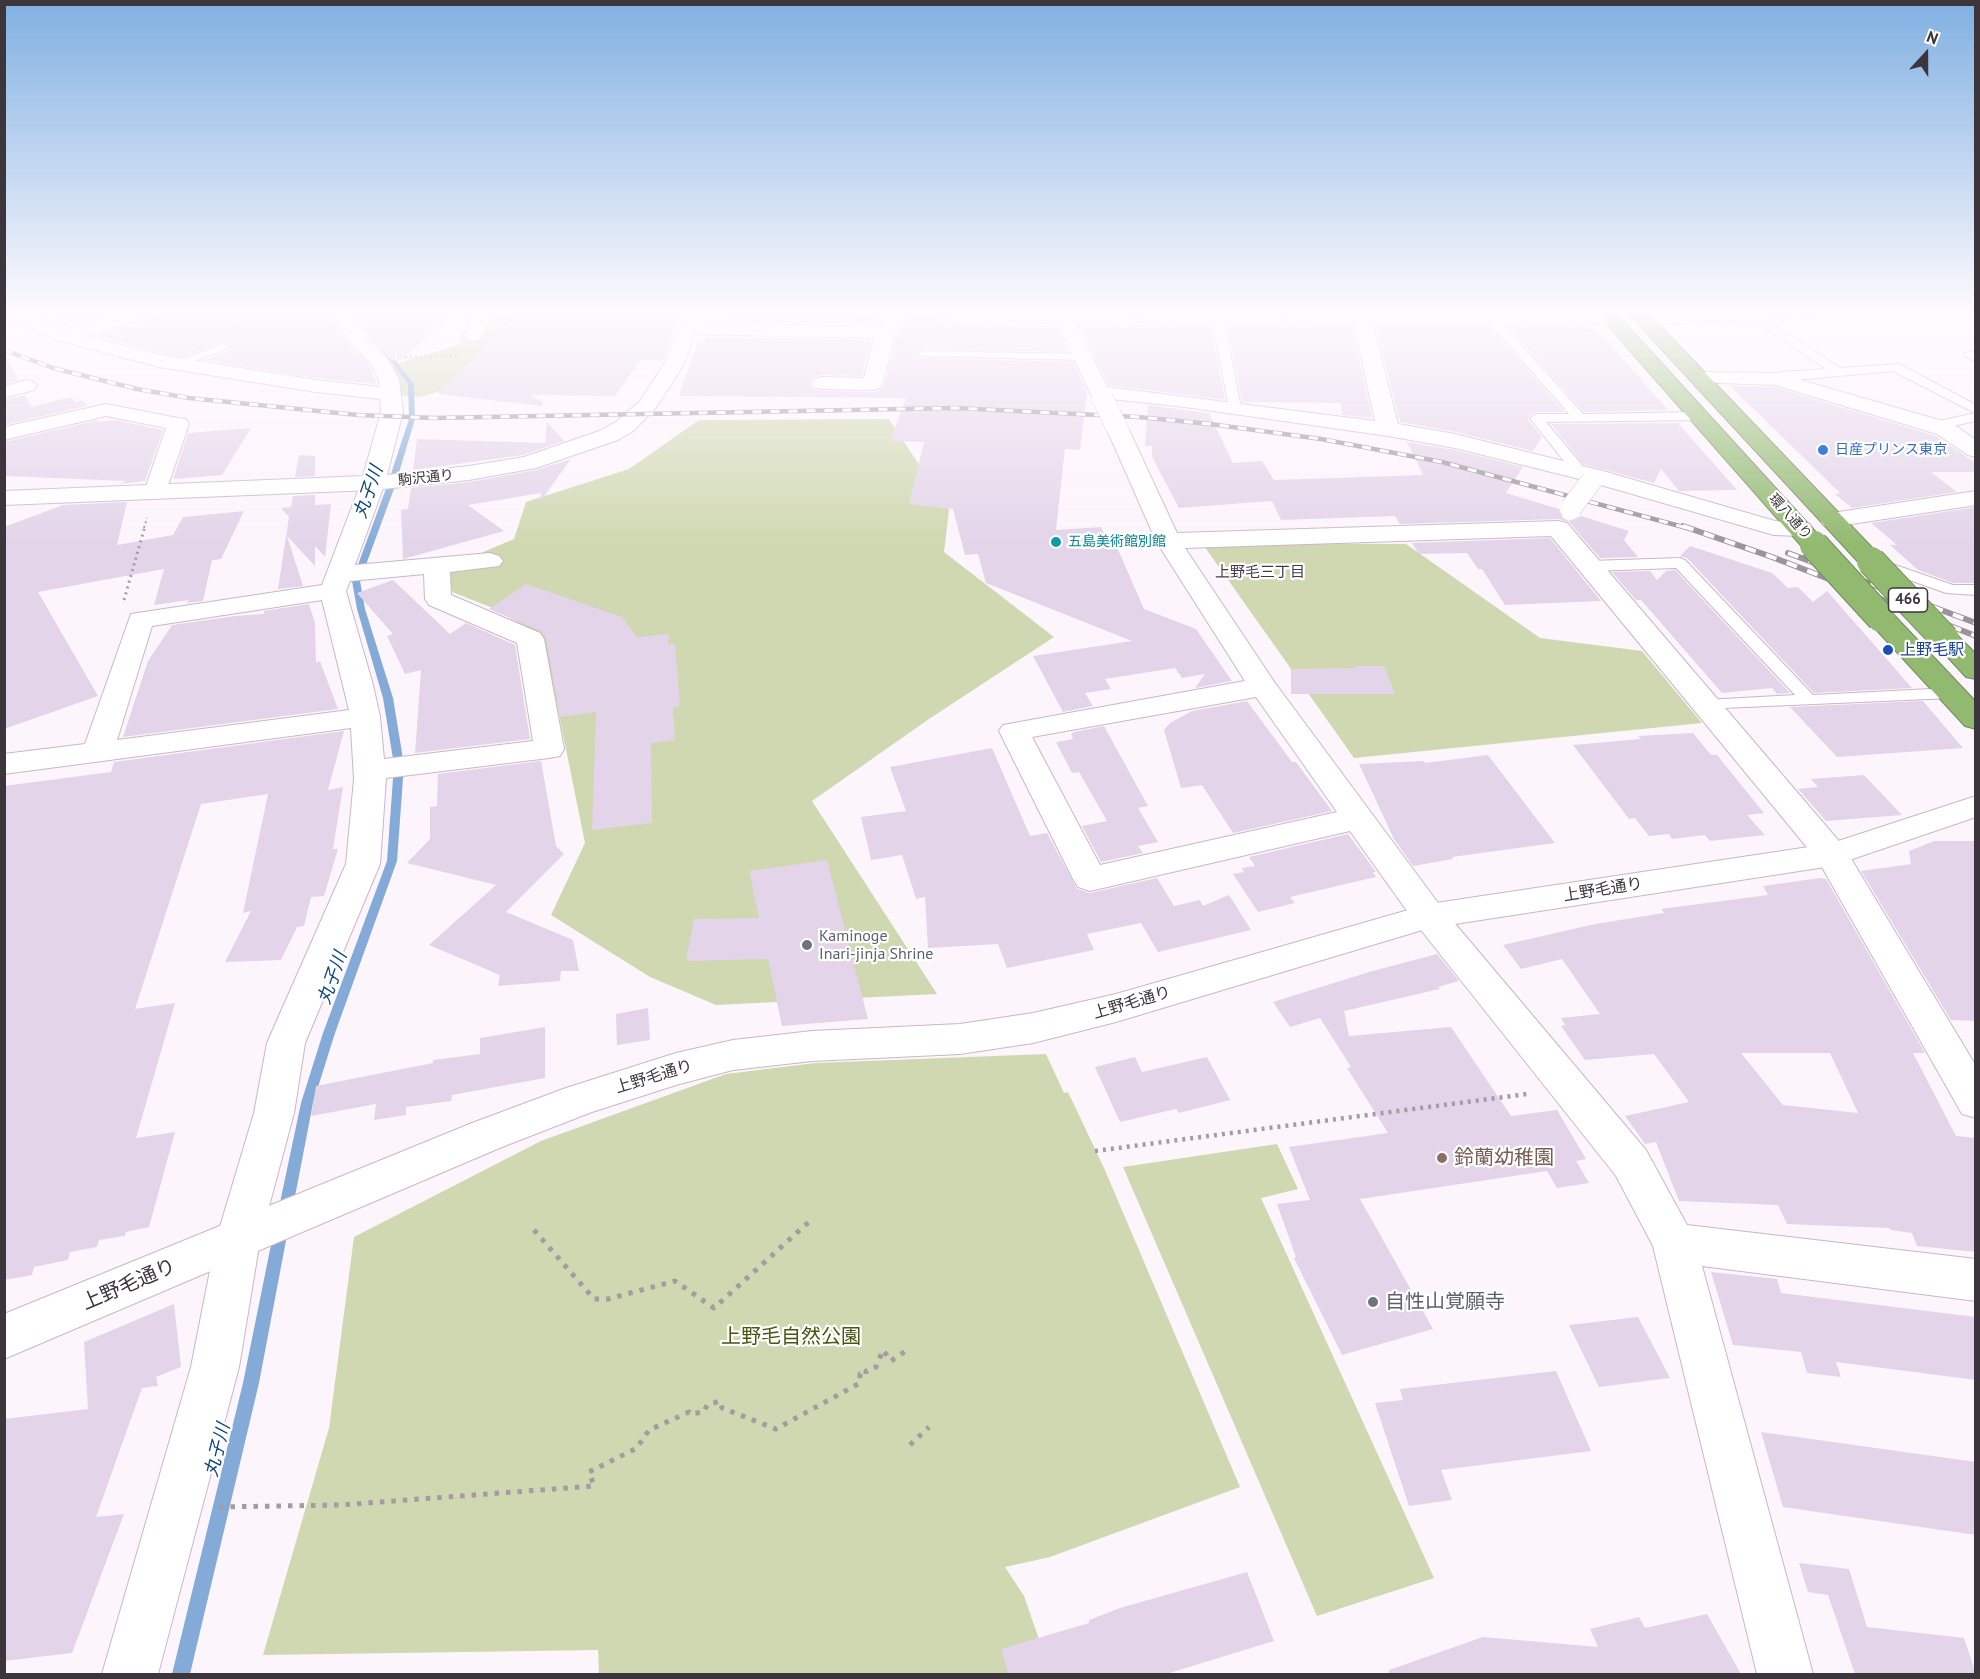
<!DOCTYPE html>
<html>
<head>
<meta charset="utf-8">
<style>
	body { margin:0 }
	#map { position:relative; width:1980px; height:1679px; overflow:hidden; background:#fdf5fc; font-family:"PT Sans",sans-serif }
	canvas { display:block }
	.frame { position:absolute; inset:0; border:6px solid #3d353c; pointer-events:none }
	.north { position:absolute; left:1896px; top:24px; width:60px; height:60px; -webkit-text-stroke:4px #fff; paint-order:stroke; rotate:21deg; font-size:16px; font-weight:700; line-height:24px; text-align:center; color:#3d353c }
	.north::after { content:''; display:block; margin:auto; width:21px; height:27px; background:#3d353c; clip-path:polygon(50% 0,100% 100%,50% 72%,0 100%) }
</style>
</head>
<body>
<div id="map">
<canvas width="1980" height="1679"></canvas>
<div class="frame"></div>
<div class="north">N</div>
</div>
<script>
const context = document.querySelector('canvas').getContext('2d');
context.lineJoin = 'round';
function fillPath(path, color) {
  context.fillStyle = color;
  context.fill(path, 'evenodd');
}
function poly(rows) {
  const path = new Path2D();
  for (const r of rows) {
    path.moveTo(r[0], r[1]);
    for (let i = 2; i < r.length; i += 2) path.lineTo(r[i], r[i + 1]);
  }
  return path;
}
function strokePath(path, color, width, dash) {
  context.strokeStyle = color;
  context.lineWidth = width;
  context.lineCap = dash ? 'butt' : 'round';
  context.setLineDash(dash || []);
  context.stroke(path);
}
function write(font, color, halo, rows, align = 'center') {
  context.font = font + ' "PT Sans","Noto Sans JP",sans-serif';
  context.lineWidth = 4.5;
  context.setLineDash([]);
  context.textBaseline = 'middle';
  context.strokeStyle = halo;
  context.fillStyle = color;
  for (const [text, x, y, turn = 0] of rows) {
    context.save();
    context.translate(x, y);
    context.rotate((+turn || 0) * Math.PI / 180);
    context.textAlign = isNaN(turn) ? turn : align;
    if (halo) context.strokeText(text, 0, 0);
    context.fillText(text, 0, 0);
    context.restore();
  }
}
fillPath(poly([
	[486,312,512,312,517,329,460,386,420,397,396,395,389,366,461,344,459,336,472,329,465,319,484,315],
	[889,419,949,510,944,552,1054,637,929,719,812,801,937,994,716,1005,650,977,551,915,585,843,543,636,490,607,452,592,448,567,514,539,526,502,629,469,699,420],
	[1202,543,1406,544,1540,638,1642,651,1702,723,1354,758],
	[1046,1054,1064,1093,1068,1092,1104,1168,1240,1487,1050,1557,1005,1567,1024,1596,1051,1674,599,1674,598,1650,263,1655,329,1428,354,1237,541,1141,726,1074,815,1063],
	[1277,1144,1298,1189,1261,1198,1434,1578,1317,1616,1123,1167]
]), '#cfd8b0');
fillPath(poly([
	[385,348,387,349,414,384,415,419,395,486,360,581,365,609,393,698,404,765,397,861,335,1033,313,1103,292,1212,290,1216,285,1218,280,1216,278,1212,301,1103,323,1033,387,861,394,765,383,698,357,609,352,581,387,486,409,419,408,384,382,350,385,348],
	[281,1224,286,1226,288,1230,259,1383,190,1674,172,1674,243,1383,274,1230,276,1226,281,1224]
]), '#84abd8');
fillPath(poly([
	[52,312,115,312,75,325],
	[156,312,218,312,235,322,242,318,238,312,328,312,349,344,370,366,377,384,316,378,204,360,229,351,231,347,224,342,184,357,160,353,95,335,153,318],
	[352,312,456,312,397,363,397,353,395,360,392,361,367,334],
	[519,312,681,312,663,361,640,360,615,396,530,395,543,402,542,406,438,394],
	[739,312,856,312,883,313,877,325,728,321],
	[927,312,931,318,974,327,1058,328,1068,352,924,349,918,351,918,356,920,358,1073,362,1087,392,1080,450,1065,449,1056,530,1101,527,1106,539,1113,538,1144,609,1196,629,1232,681,1195,688,1205,674,1182,678,1175,668,1105,679,1111,689,1085,693,1093,706,1063,712,1033,656,1132,641,986,583,978,554,965,555,953,509,909,504,924,442,890,441,906,398,679,396,697,344,707,337,871,340,862,376,820,375,813,377,809,383,813,389,821,391,873,392,881,390,885,385,897,334,906,313],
	[1490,326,1564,412,1536,412,1529,416,1528,419,1542,437,1533,451,1456,432,1400,422,1376,327],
	[1507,326,1582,326,1597,330,1668,410,1584,412],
	[1352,327,1372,418,1342,415,1341,403,1242,402,1228,328],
	[1082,328,1211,328,1225,400,1108,385],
	[4,352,18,380,4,384],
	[1730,386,1775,387,1936,436,1976,463,1976,472,1931,472,1957,492,1852,508,1835,494,1840,493],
	[25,395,31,407,71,397,75,402,83,400,87,406,4,425,4,400],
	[1148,405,1209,413,1233,463,1262,461,1274,480,1423,475,1407,442,1455,450,1523,467,1506,493,1559,509,1563,518,1569,521,1581,516,1629,531,1624,540,1638,557,1600,558,1569,522,1558,519,1400,524,1395,516,1281,520,1272,501,1179,508,1152,457,1152,446,1145,446],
	[98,420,99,422,115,420,163,430,145,481,119,484,126,481,4,476,4,442],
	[547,422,564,441,523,455,413,470,417,439,545,443],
	[1678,423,1737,490,1679,491,1661,469,1654,483,1583,464,1551,424],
	[251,428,222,475,173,479,188,433],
	[299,455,315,456,315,476,295,477],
	[571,459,540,502,541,493,468,505,504,531,403,559,401,510,408,509,411,488,469,482,536,470],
	[315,495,315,505,331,504,325,557,315,546,315,566,287,536,303,586,278,589,289,517,281,508,291,507,293,496],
	[127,502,117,545,173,535,183,517,244,511,221,559,212,560,203,601,186,603,189,600,154,605,164,569,38,592,98,696,4,729,4,527,63,505],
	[1976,507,1976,583,1953,583,1918,570,1890,545,1897,545,1871,523],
	[1550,538,1601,601,1505,605,1482,569,1478,569,1467,553,1419,554,1412,543],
	[1690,546,1772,573,1788,588,1798,587,1813,602,1827,591,1912,688,1814,693,1687,558,1680,556],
	[1675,570,1790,693,1777,694,1772,688,1722,693,1641,600,1636,600,1612,572,1650,571,1657,580,1666,571],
	[393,580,450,634,466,623,515,645,530,739,415,753,421,670,405,674,387,636,393,634,357,593],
	[526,584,622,617,637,637,669,634,668,645,675,644,680,706,673,707,675,740,651,743,652,823,592,830,596,712,560,717,546,638,541,631,489,609],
	[309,604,315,623,316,663,320,661,338,709,123,737,148,661,172,625,235,616,264,614,264,611],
	[1354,666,1384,666,1395,694,1291,694,1291,669,1355,668],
	[1247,701,1292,762,1296,762,1332,811,1233,833,1202,785,1181,788,1164,730,1170,723,1192,711],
	[1923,701,1963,748,1837,757,1790,707],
	[1104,726,1148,806,1138,808,1158,842,1138,846,1143,853,1101,862,1082,826,1107,821,1079,772,1072,773,1056,742,1073,739,1071,734,1074,732],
	[344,731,328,790,343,787,333,849,338,849,324,896,311,897,304,926,297,927,281,960,225,962,251,911,243,913,268,794,201,804,135,1009,175,1003,136,1138,175,1132,149,1227,126,1232,125,1236,99,1240,97,1247,70,1252,68,1260,34,1267,32,1275,4,1280,4,786,111,772,114,762],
	[1693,733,1711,755,1717,755,1764,813,1747,815,1765,835,1710,841,1705,835,1672,839,1669,834,1649,836,1635,818,1629,819,1573,745,1641,739,1638,736],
	[992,748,1030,836,1047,833,1077,889,1090,893,1157,878,1174,906,1200,900,1203,906,1229,895,1251,930,1158,952,1141,923,1087,934,1094,950,1007,968,998,944,928,948,925,897,916,899,902,855,871,860,861,817,906,811,890,767],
	[1488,755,1555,843,1452,857,1453,859,1413,866,1394,839,1359,764,1424,761,1425,763],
	[541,761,556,846,564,854,506,912,573,940,579,971,561,971,560,981,498,986,500,975,429,945,496,885,407,863,430,839,430,807,437,806,438,774],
	[1864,775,1902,815,1826,821,1798,789,1818,787,1811,779],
	[1348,834,1376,872,1373,872,1376,877,1290,897,1295,903,1258,912,1233,874,1244,872,1242,868,1255,866,1249,857],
	[1934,841,1976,841,1976,1021,1951,1020,1861,871,1911,864,1909,851],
	[827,860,868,1019,782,1026,768,959,686,961,694,919,759,918,749,871],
	[1820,878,1826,879,1925,1053,1913,1053,1956,1136,1976,1138,1976,1252,1917,1246,1912,1233,1891,1230,1889,1228,1787,1224,1778,1205,1679,1201,1656,1142,1645,1144,1625,1116,1689,1102,1654,1054,1585,1060,1561,1026,1565,1025,1561,1018,1600,1014,1562,959,1521,969,1503,945,1595,924,1664,913,1661,909,1768,895,1763,886],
	[1741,1053,1830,1053,1858,1113,1783,1105],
	[1437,954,1459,981,1438,987,1440,989,1344,1011,1349,1036,1451,1027,1511,1116,1557,1110,1586,1159,1576,1161,1589,1183,1557,1188,1547,1171,1360,1199,1433,1329,1342,1355,1294,1258,1296,1257,1277,1204,1310,1200,1289,1147,1388,1133,1347,1068,1351,1067,1320,1018,1290,1027,1273,1002,1369,972],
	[648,1008,650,1040,617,1045,616,1014],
	[545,1027,545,1078,452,1095,451,1101,406,1107,406,1115,374,1120,376,1104,311,1116,316,1086,433,1063,433,1060,480,1054,480,1038],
	[1135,1057,1142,1072,1207,1057,1230,1100,1179,1113,1176,1109,1120,1122,1095,1067],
	[1711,1272,1777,1279,1781,1293,1976,1317,1976,1380,1836,1362,1841,1377,1807,1373,1801,1352,1733,1345],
	[174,1304,181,1367,156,1377,158,1386,142,1388,96,1517,124,1514,72,1653,4,1661,4,1419,88,1409,84,1342],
	[1638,1317,1670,1378,1599,1387,1569,1325],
	[1556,1371,1591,1451,1441,1470,1452,1500,1409,1506,1375,1403,1403,1400,1400,1389],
	[1761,1432,1976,1462,1976,1535,1783,1507],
	[1799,1563,1849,1569,1867,1627,1964,1638,1976,1674,1855,1674,1828,1595,1808,1592],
	[1247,1572,1274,1641,1166,1674,1008,1674,1001,1649,1089,1623,1089,1620,1120,1608],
	[1707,1614,1741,1674,1389,1674,1389,1670,1483,1637,1598,1647,1590,1629,1639,1617,1645,1628]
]), '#e3d4e9');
const lane = poly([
	[220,312,234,312,240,317,234,320,220,312],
	[1749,313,1757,313,1840,368,1899,364,1976,405,1976,421,1935,430,1930,429,1929,426,1930,423,1975,413,1893,371,1772,382,1772,376,1780,372,1826,369,1749,317,1749,313],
	[1492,316,1496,317,1583,414,1699,412,1705,416,1699,420,1546,422,1581,464,1583,471,1581,474,1571,474,1567,465,1530,418,1536,414,1569,414,1488,321,1488,317,1492,316],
	[1218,317,1224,320,1241,408,1235,412,1229,408,1212,320,1218,317],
	[223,344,229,347,227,349,181,366,177,368,171,364,223,344],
	[924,351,1081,354,1087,357,1081,360,920,356,920,352,924,351],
	[1976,351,1976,362,1963,355,1965,353,1976,351],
	[1680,558,1685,560,1813,695,1951,688,1957,689,1960,693,1957,697,1951,698,1700,709,1697,705,1700,701,1706,700,1795,695,1676,568,1590,571,1582,566,1590,561,1680,558],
	[1878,559,1953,585,1976,585,1976,595,1946,593,1873,567,1870,564,1878,559]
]);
const street = poly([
	[4,312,26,312,65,330,124,312,154,312,152,316,85,336,160,355,316,380,389,388,396,390,399,394,396,398,389,400,316,392,159,367,57,340,4,316,4,312],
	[473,312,491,312,484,335,481,339,474,341,467,339,464,335,473,312],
	[886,312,904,312,895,333,883,384,880,388,873,390,821,389,814,387,811,383,814,379,821,377,864,378,874,338,689,334,682,332,680,328,682,324,689,322,878,327,886,312],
	[929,312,1017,315,1062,315,1064,312,1083,312,1081,315,1611,313,1618,315,1620,319,1618,323,1373,325,1398,424,1455,434,1603,471,1775,521,1810,524,1813,529,1810,534,1801,536,1774,535,1587,481,1455,448,1388,436,1185,407,1111,399,1102,403,1095,401,1092,397,1059,326,974,325,931,316,929,312],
	[1354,325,1375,421,1107,387,1078,326,1354,325],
	[1667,312,1810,312,1808,316,1801,318,1642,325,1635,323,1633,319,1635,315,1642,313,1667,312],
	[1699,372,1776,373,1953,424,1976,440,1976,457,1968,455,1937,434,1775,385,1692,382,1689,378,1692,374,1699,372],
	[27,380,34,382,37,386,34,390,4,398,4,386,27,380],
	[106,404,178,418,186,419,189,424,164,497,156,499,148,497,144,492,166,428,106,416,4,440,4,427,106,404],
	[1119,425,1127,427,1130,432,1177,533,1558,521,1567,523,1844,847,1976,1066,1976,1118,1962,1114,1819,862,1551,536,1185,548,1275,683,1441,907,1646,1150,1687,1225,1976,1259,1976,1301,1702,1266,1813,1674,1757,1674,1653,1246,1616,1176,1417,925,1350,831,1090,891,1078,887,1073,879,999,731,1003,725,1245,681,1156,541,1108,432,1111,427,1119,425],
	[1256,697,1337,812,1100,865,1032,737,1256,697],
	[373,476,381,478,385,483,355,565,490,553,499,556,503,561,499,566,450,572,451,595,540,633,544,639,564,749,560,756,549,758,386,778,380,864,305,1043,294,1113,260,1240,239,1367,158,1674,102,1674,191,1367,216,1240,254,1113,267,1043,346,864,354,779,351,728,4,774,4,754,85,744,131,614,322,585,361,483,365,478,373,476],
	[424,574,425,599,429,605,517,643,533,741,384,759,380,717,373,685,346,591,350,581,424,574],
	[322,600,349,710,117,740,152,626,322,600],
	[1976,491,1976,505,1832,527,1823,525,1820,520,1823,515,1832,513,1976,491]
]);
const secondary = poly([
	[330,312,349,312,365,335,388,359,399,380,403,412,387,475,469,466,524,457,602,430,617,421,640,401,664,364,678,330,697,312,717,312,694,336,684,364,655,409,633,431,618,440,536,468,469,480,373,490,4,505,4,491,363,476,381,412,379,380,372,365,351,343,330,312],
	[1976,796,1976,817,1832,866,1429,928,1116,1022,1033,1043,960,1054,812,1061,733,1070,676,1085,592,1112,502,1147,4,1359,4,1314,472,1123,566,1088,676,1053,733,1040,812,1031,960,1024,1033,1013,1116,994,1429,904,1829,844,1976,796]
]);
const highway = poly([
	[1596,312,1615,312,1823,540,1826,545,1823,550,1814,552,1805,550,1596,312],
	[1627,312,1647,312,1880,556,1884,561,1880,566,1871,569,1862,566,1627,312],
	[1881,610,1891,612,1976,702,1976,729,1965,726,1871,624,1868,618,1871,612,1881,610],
	[1945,631,1955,633,1976,654,1976,679,1966,677,1931,639,1935,633,1945,631]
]);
strokePath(lane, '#cbb6c8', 2);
strokePath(street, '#cbb6c8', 2);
strokePath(secondary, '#cbb6c8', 2);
strokePath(highway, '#748b5e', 2);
strokePath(poly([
	[405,357,455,356,459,352],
	[144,528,147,518]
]), '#a49ca3', 2, [2, 3]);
strokePath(poly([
	[124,600,145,526]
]), '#a49ca3', 3, [2, 4]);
strokePath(poly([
	[1095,1151,1527,1094]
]), '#a49ca3', 4.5, [3, 5]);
strokePath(poly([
	[534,1230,594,1299,608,1299,675,1281,714,1308,811,1220],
	[910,1445,929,1427],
	[219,1507,340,1505,594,1486,589,1472,637,1448,649,1430,689,1412,690,1414,704,1412,707,1405,720,1401,722,1408,776,1429,860,1383,860,1374,866,1375,866,1371,876,1367,883,1350,891,1361,907,1350]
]), '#a49ca3', 5, [4.5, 7]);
fillPath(lane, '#fff');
fillPath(street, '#fff');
fillPath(secondary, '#fff');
fillPath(highway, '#92b970');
const railFar1 = poly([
	[4,350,53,368,137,389,189,398,358,415,434,418,955,408,1138,417,1210,424,1321,439,1442,462,1687,528]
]);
const rail = poly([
	[1683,526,1772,557,1976,636],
	[1788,553,1976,623]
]);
strokePath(railFar1, '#9c949b', 4.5);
strokePath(rail, '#9c949b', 6);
strokePath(railFar1, '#fff', 3, [9]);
strokePath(rail, '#fff', 4, [11]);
const streetBridge = poly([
	[1102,397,1119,432],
	[1571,508,1592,480]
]);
const highwayBridge = poly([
	[1814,545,1881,618],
	[1871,561,1945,639]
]);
strokePath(streetBridge, '#cbb6c8', 22, []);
strokePath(highwayBridge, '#748b5e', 30, []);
strokePath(streetBridge, '#fff', 21);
strokePath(highwayBridge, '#92b970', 28);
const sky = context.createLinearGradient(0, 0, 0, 547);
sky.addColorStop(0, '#80b0e2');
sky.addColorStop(0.57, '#fefafe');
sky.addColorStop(1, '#fefafe00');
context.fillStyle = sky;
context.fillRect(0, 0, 1980, 547);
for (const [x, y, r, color] of [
	[1823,450,6,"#3f7fe0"],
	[1056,542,6,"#0f9aa8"],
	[1888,650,6,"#1a4fb4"],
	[807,945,6,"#6b7280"],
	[1442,1158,6,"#8d6e63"],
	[1373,1302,6,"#6b7280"]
]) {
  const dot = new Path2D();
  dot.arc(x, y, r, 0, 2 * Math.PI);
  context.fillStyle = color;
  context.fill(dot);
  strokePath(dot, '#fff', 2);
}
write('14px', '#366cbe', '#fff', [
	["日産プリンス東京",1835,450]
], 'left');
write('14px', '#3d353c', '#fff', [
	["駒沢通り",426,478,-6],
	["環八通り",1790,517,48]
]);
write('14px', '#0d838f', '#fff', [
	["五島美術館別館",1068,542]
], 'left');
write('15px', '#473746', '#fff', [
	["上野毛三丁目",1260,573]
]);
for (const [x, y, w] of [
	[1908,600,39]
]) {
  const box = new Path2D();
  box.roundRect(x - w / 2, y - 12, w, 24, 4.5);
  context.fillStyle = '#fff';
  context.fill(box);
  strokePath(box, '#3d353c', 1.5);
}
write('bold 15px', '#3d353c', null, [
	["466",1908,600]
]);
write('16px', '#164399', '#fff', [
	["上野毛駅",1900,650]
], 'left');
write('16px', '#3d353c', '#fff', [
	["上野毛通り",1603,890,-9],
	["上野毛通り",1132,1003,-16],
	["上野毛通り",654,1077,-17]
]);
write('16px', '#5b616d', '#fff', [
	["Kaminoge",819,936],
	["Inari-jinja Shrine",819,954]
], 'left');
write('italic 18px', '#10477f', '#fff', [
	["丸子川",369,492,-71],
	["丸子川",333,978,-71],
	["丸子川",218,1450,-76]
]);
write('20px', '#785e54', '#fff', [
	["鈴蘭幼稚園",1454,1158]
], 'left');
write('20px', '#3d353c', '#fff', [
	["上野毛通り",129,1285,-23]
]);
write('20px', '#5b616d', '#fff', [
	["自性山覚願寺",1385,1302]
], 'left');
write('20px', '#4a5414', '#fff', [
	["上野毛自然公園",791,1337]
]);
</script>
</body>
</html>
